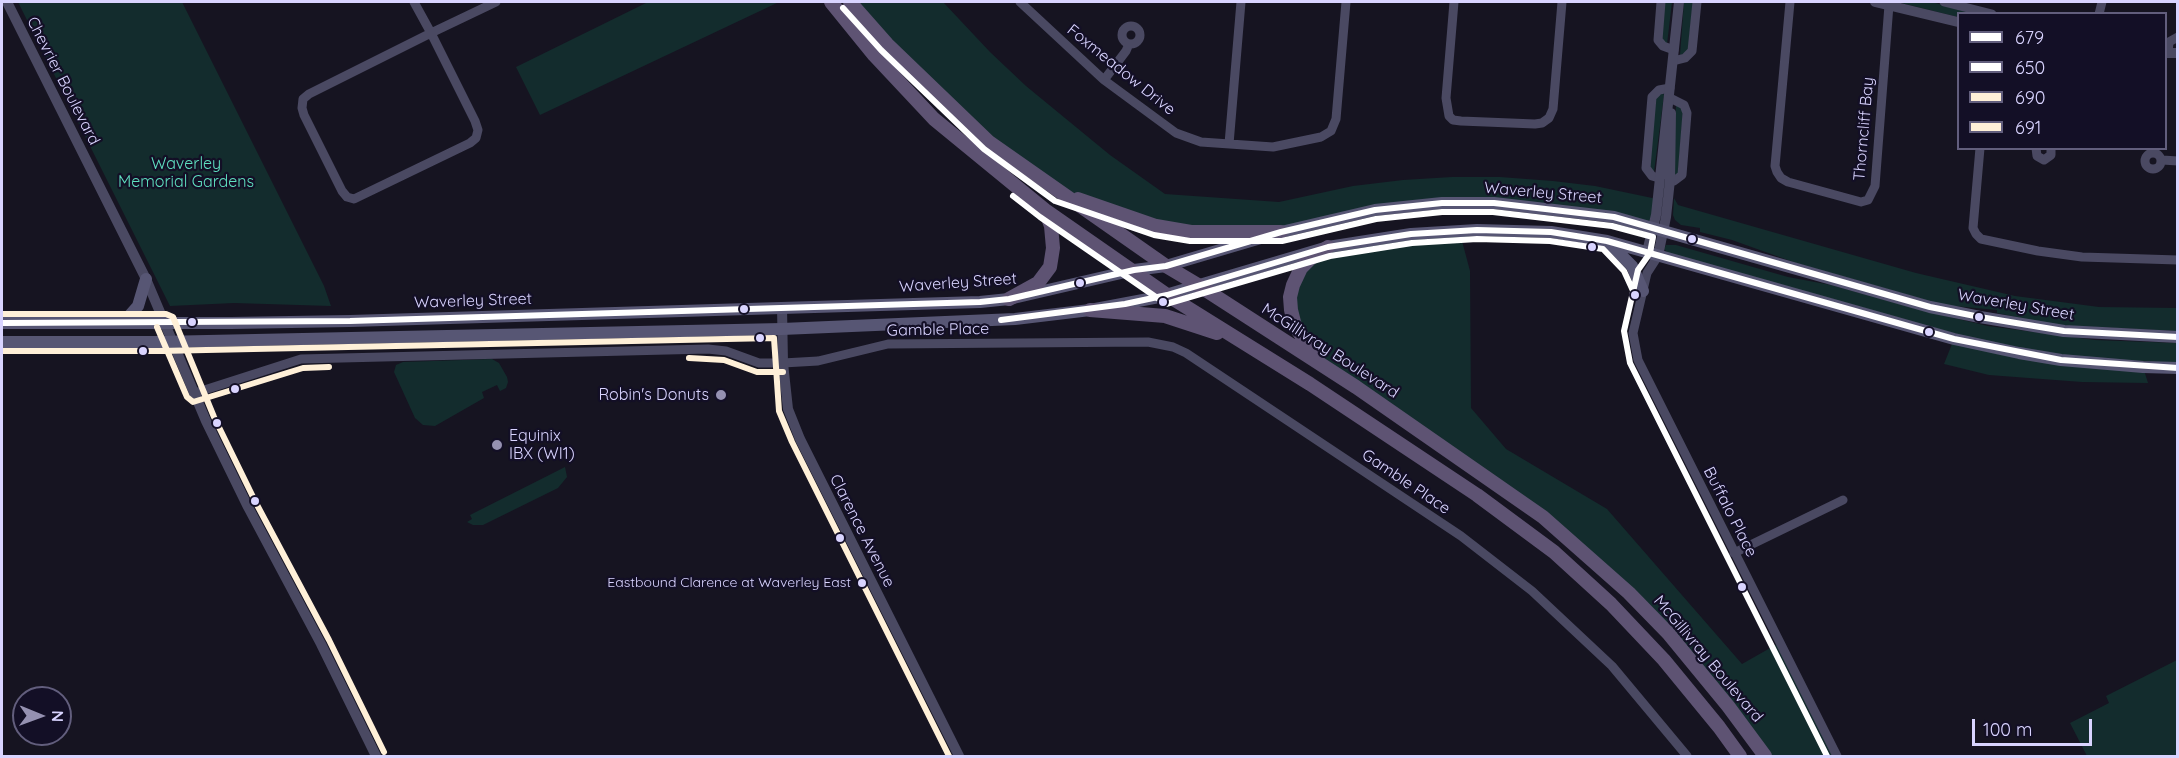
<!DOCTYPE html>
<html>
<head>
<meta charset="utf-8">
<style>
	body { margin:0 }
	#map { position:relative; width:2179px; height:758px; overflow:hidden; background:#161421; font-family:Quicksand,sans-serif }
	canvas { display:block }
	.frame { position:absolute; inset:0; border:3px solid #d9d4ff; pointer-events:none }
	.legend { position:absolute; left:1957px; top:12px; width:210px; height:138px; box-sizing:border-box; background:#130f26; border:2px solid #625e7d; margin:0; padding:8px 10px; list-style:none; font-size:18px; color:#d9d4ff }
	.legend li { display:flex; align-items:center; gap:12px; height:30px }
	.legend b { width:30px; border:2px solid #625e7d }
	.north { position:absolute; left:12px; top:686px; width:60px; height:60px; box-sizing:border-box; background:#130f26; border:2px solid #625e7d; border-radius:50%; rotate:91deg; font-size:16px; font-weight:700; line-height:24px; text-align:center; color:#d9d4ff }
	.north::after { content:''; display:block; margin:auto; width:21px; height:27px; background:#9591b1; clip-path:polygon(50% 0,100% 100%,50% 72%,0 100%) }
	.scale { position:absolute; left:1972px; top:719px; width:120px; height:27px; box-sizing:border-box; border:3px solid #d9d4ff; border-top:0; padding-left:8px; font-size:18px; line-height:21px; white-space:nowrap; color:#d9d4ff; -webkit-text-stroke:4px #130f26; paint-order:stroke }
</style>
</head>
<body>
<div id="map">
<canvas width="2179" height="758"></canvas>
<div class="frame"></div>
<ul class="legend">
<li><b style="height:8px;background:#fff"></b>679</li>
<li><b style="height:8px;background:#fff"></b>650</li>
<li><b style="height:8px;background:#fff0d8"></b>690</li>
<li><b style="height:8px;background:#fff0d8"></b>691</li>
</ul>
<div class="north">N</div>
<div class="scale">100 m</div>
</div>
<script>
const context = document.querySelector('canvas').getContext('2d');
context.lineJoin = 'round';
function fillPath(path, color) {
  context.fillStyle = color;
  context.fill(path, 'evenodd');
}
function poly(rows) {
  const path = new Path2D();
  for (const r of rows) {
    if (r.length === 3) {
      path.moveTo(r[0] + r[2], r[1]);
      path.arc(r[0], r[1], r[2], 0, 2 * Math.PI);
      continue;
    }
    path.moveTo(r[0], r[1]);
    for (let i = 2; i < r.length; i += 2) path.lineTo(r[i], r[i + 1]);
  }
  return path;
}
function strokePath(path, color, width, dash) {
  context.strokeStyle = color;
  context.lineWidth = width;
  context.lineCap = dash ? 'butt' : 'round';
  context.setLineDash(dash || []);
  context.stroke(path);
}
function write(font, color, halo, rows, align = 'center') {
  context.font = font + ' Quicksand,sans-serif';
  context.lineWidth = 4.5;
  context.setLineDash([]);
  context.textBaseline = 'middle';
  context.strokeStyle = halo;
  context.fillStyle = color;
  for (const [text, x, y, turn = 0] of rows) {
    context.save();
    context.translate(x, y);
    context.rotate((+turn || 0) * Math.PI / 180);
    context.textAlign = isNaN(turn) ? turn : align;
    if (halo) context.strokeText(text, 0, 0);
    context.fillText(text, 0, 0);
    context.restore();
  }
}
fillPath(poly([
	[18,2,182,2,324,286,331,306,234,303,170,306],
	[648,2,779,2,540,115,516,67],
	[850,2,943,2,990,52,1026,86,1110,155,1165,194,1279,202,1353,186,1403,180,1452,177,1500,177,1553,181,1595,186,1657,199,1657,229,1614,217,1442,203,1281,232,1191,232,1059,193,989,142],
	[1663,2,1672,2,1667,44,1665,43,1660,35],
	[1684,2,1693,2,1688,52,1680,55],
	[1897,2,1931,2,1979,13,1958,14,1958,17],
	[1663,93,1664,95,1654,172,1649,167,1656,96],
	[1678,104,1683,111,1678,174,1672,177,1676,106],
	[1674,198,1678,205,1916,273,2015,296,2099,307,2177,308,2177,331,2054,325,1997,313,1997,310,1943,305,1796,263,1732,240,1700,232,1700,228,1681,225,1675,220,1673,215],
	[1477,230,1462,241,1470,271,1471,408,1506,449,1607,509,1742,664,1779,643,1837,756,1765,756,1749,733,1603,569,1312,352,1291,310,1298,273,1328,247],
	[1666,245,1676,245,1788,277,1831,285,1920,310,1988,326,2095,340,2177,343,2177,363,2078,358,1996,345,1668,253,1664,249],
	[1954,339,2143,367,2148,383,2082,382,1989,375,1944,364],
	[492,359,499,363,507,377,508,382,506,388,500,391,497,385,482,392,484,398,435,426,423,425,415,418,394,372,396,365,403,362],
	[565,467,567,477,558,488,483,525,473,525,467,522,472,519,470,515],
	[2177,660,2177,756,2087,756,2070,723,2109,703,2106,696]
]), '#132c2d');
strokePath(poly([
	[414,2,431,33,475,121,478,130,476,138,470,143,354,199,347,197,342,191,304,115,302,108,303,99,309,94,431,33,496,2],
	[1020,2,1104,80,1176,133,1201,142,1273,147,1321,137,1331,131,1336,119,1346,2],
	[1454,2,1446,98,1449,116,1453,120,1461,121,1535,124,1542,123,1549,118,1553,109,1562,2],
	[1661,2,1658,40,1663,46,1674,50],
	[1790,2,1775,166,1777,172,1781,178,1788,182,1861,202,1868,200,1875,186,1889,5],
	[1944,2,1992,14],
	[2099,14,2102,2],
	[1131,35,9],
	[2168,53,2169,42,2178,37],
	[1673,61,1685,58,1692,51,1697,2],
	[1104,80,1126,51,1129,44],
	[1229,144,1241,2],
	[1980,148,1973,228,1976,234,1981,239,2038,251,2082,257,2178,260],
	[2036,148,2037,156,2044,160,2051,155,2051,148],
	[2153,161,8],
	[2162,160,2178,161],
	[1659,178,1652,176,1646,168,1652,97,1659,90,1670,88],
	[1670,180,1674,181,1682,175,1687,113,1684,105,1670,98],
	[1658,256,1647,273,1633,333,1638,360,1837,756],
	[195,393,301,359,708,349,726,351,759,363,783,363,818,361,888,344,1148,342,1173,347,1186,353,1461,536,1532,591,1612,666,1687,756],
	[1734,553,1843,500]
]), '#4a4962', 9);
strokePath(poly([
	[7,2,146,279,206,421,248,507,321,644,376,756],
	[1875,2,1958,22],
	[2166,53,2178,53],
	[1647,252,1656,215,1679,2],
	[1658,256,1666,217,1670,180,1671,113],
	[782,307,783,363,788,409,800,439,959,756]
]), '#4a4962', 10);
strokePath(poly([
	[1608,242,1632,266,1643,291],
	[2,323,231,323,350,321,980,302,1009,299,1134,270,1166,266,1281,232,1375,210,1442,203,1494,203,1614,217,1930,307,1980,317,2064,331,2178,337],
	[123,323,138,306,146,279],
	[2,342,159,342,782,329,1015,319,1090,310,1159,297,1328,247,1411,234,1477,230,1551,232,1607,241,1954,339,2019,353,2061,360,2143,367,2178,368]
]), '#575674', 12);
strokePath(poly([
	[831,2,874,55,934,119,1045,210,1167,295,1310,384,1477,495,1554,552,1611,604,1664,660,1719,727,1740,756],
	[850,2,887,44,989,142,1166,266,1198,285,1356,387,1543,517,1629,593,1668,633,1728,706,1765,756],
	[1078,199,1156,226,1191,232,1281,232],
	[1009,299,1038,283,1050,267,1053,248,1051,226,1045,210],
	[1090,310,1165,316,1217,333],
	[1317,356,1304,340,1295,326,1291,310,1290,297,1293,285,1301,268,1310,259,1328,247]
]), '#5e5373', 14);
strokePath(poly([
	[1001,320,1125,304,1167,295,1328,247,1411,234,1477,230,1551,232,1607,241,1954,339,2061,360,2178,368],
	[2,323,350,321,980,302,1009,299,1134,270,1166,266,1281,232,1375,210,1442,203,1494,203,1614,217,1930,307,1980,317,2064,331,2178,337]
]), '#fff', 6);
strokePath(poly([
	[843,8,881,50,984,149,1055,201,1154,235,1190,241,1282,241,1376,219,1442,212,1493,212,1612,226,1653,237,1650,253,1638,270,1624,331,1630,363,1827,756],
	[1013,196,1040,217,1166,304,1330,256,1412,243,1477,239,1550,241,1603,249,1624,271,1635,295]
]), '#fff', 6);
strokePath(poly([
	[157,327,187,397,193,402,303,368,329,367],
	[2,351,159,351,774,338,779,411,792,442,949,756],
	[689,358,724,360,757,372,783,372]
]), '#fff0d8', 6);
strokePath(poly([
	[2,314,166,314,173,317,214,417,256,503,329,640,384,752]
]), '#fff0d8', 6);
for (const [x, y, r, color] of [
	[1692,239,5,"#d9d4ff"],
	[1592,247,5,"#d9d4ff"],
	[1080,283,5,"#d9d4ff"],
	[1635,295,5,"#d9d4ff"],
	[1163,302,5,"#d9d4ff"],
	[744,309,5,"#d9d4ff"],
	[1979,317,5,"#d9d4ff"],
	[192,322,5,"#d9d4ff"],
	[1929,332,5,"#d9d4ff"],
	[760,338,5,"#d9d4ff"],
	[143,351,5,"#d9d4ff"],
	[235,389,5,"#d9d4ff"],
	[721,395,6,"#9591b1"],
	[217,423,5,"#d9d4ff"],
	[497,445,6,"#9591b1"],
	[255,501,5,"#d9d4ff"],
	[840,538,5,"#d9d4ff"],
	[862,583,5,"#d9d4ff"],
	[1742,587,5,"#d9d4ff"]
]) {
  const dot = new Path2D();
  dot.arc(x, y, r, 0, 2 * Math.PI);
  context.fillStyle = color;
  context.fill(dot);
  strokePath(dot, '#130f26', 2);
}
write('14px', '#d9d4ff', '#130f26', [
	["Eastbound Clarence at Waverley East",851,583]
], 'right');
write('16px', '#d9d4ff', '#130f26', [
	["Foxmeadow Drive",1121,70,39],
	["Chevrier Boulevard",63,81,63],
	["Thorncliff Bay",1864,129,-85],
	["Waverley Street",1543,193,5],
	["Waverley Street",958,283,-4],
	["Waverley Street",473,301,-2],
	["Waverley Street",2016,305,10],
	["Gamble Place",938,330,-1],
	["McGillivray Boulevard",1330,351,33],
	["Gamble Place",1406,482,34],
	["Buffalo Place",1730,512,63],
	["Clarence Avenue",862,531,63],
	["McGillivray Boulevard",1708,659,50]
]);
write('16px', '#5fe0c0', '#130f26', [
	["Waverley",186,164],
	["Memorial Gardens",186,182]
]);
write('16px', '#d9d4ff', '#130f26', [
	["Robin's Donuts",709,395],
	["Equinix",509,436,"left"],
	["IBX (WI1)",509,454,"left"]
], 'right');
</script>
</body>
</html>
